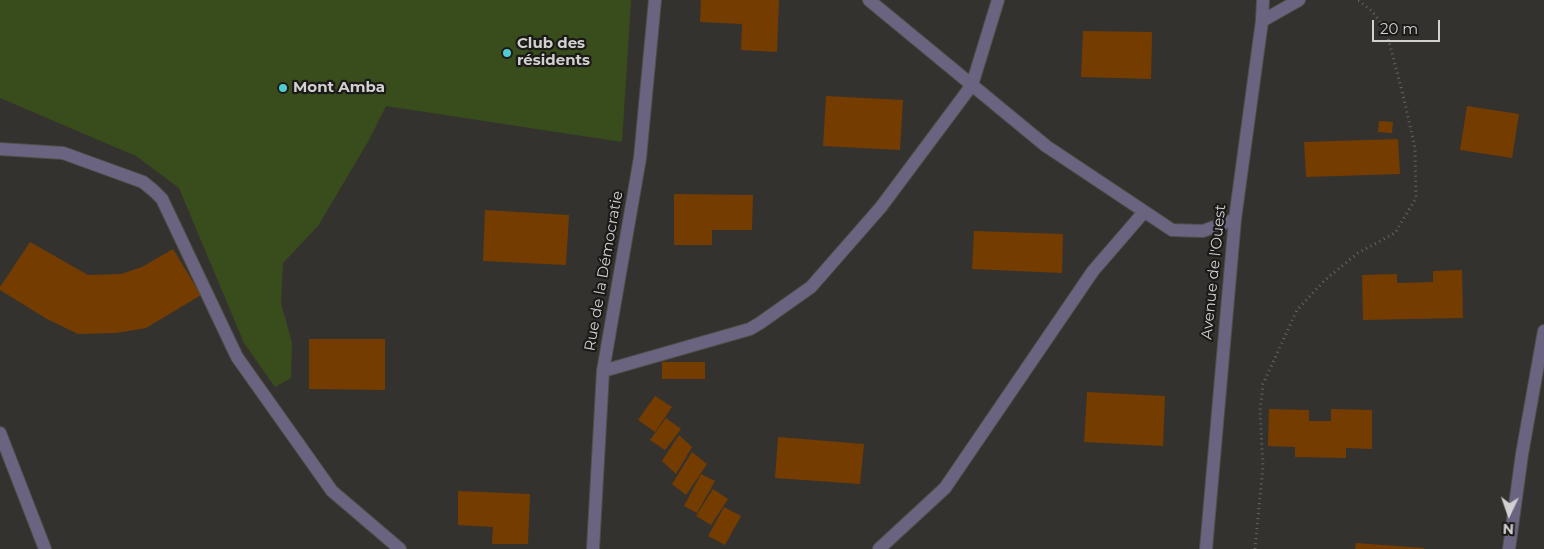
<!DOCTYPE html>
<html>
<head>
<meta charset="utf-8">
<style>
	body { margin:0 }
	#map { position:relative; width:1544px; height:549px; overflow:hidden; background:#34322e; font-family:Montserrat,sans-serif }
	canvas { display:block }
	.north { position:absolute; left:1484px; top:489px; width:50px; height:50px; -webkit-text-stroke:4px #1b1a18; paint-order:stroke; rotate:183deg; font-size:14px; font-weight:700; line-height:20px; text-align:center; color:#d2d1cf }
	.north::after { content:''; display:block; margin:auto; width:18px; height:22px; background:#d2d1cf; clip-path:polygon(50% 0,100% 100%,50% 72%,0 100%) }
	.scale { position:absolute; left:1372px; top:20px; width:68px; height:22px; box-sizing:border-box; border:2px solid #d2d1cf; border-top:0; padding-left:6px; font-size:15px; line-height:18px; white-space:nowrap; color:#d2d1cf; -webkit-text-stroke:4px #1b1a18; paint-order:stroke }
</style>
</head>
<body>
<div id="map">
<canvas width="1544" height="549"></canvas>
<div class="north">N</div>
<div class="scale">20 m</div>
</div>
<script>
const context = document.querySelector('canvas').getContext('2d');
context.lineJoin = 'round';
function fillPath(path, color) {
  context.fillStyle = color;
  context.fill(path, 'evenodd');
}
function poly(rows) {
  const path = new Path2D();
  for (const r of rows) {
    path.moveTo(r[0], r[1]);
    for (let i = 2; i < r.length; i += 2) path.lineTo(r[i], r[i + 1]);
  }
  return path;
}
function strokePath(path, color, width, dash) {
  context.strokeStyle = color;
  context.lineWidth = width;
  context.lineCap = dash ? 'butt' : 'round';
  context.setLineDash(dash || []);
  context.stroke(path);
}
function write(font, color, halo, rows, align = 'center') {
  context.font = font + ' Montserrat,sans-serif';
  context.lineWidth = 4.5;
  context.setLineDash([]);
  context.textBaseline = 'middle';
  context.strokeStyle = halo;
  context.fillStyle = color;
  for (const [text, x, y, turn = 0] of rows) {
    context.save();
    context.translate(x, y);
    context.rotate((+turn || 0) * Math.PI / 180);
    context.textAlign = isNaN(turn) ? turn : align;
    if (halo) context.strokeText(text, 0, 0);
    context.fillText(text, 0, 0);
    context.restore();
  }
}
fillPath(poly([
	[0,0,631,0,622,142,386,106,369,140,318,226,283,263,281,303,292,343,291,378,275,387,244,343,179,188,136,156,0,98]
]), '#394d1c');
fillPath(poly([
	[701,0,779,0,777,52,741,50,742,24,700,22],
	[1083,31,1152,32,1151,79,1081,77],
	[826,96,903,100,900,150,823,146],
	[1467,106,1519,114,1512,158,1460,150],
	[1379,121,1393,122,1392,133,1378,132],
	[1398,139,1400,174,1306,177,1304,142],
	[674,194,753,195,752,230,712,230,712,245,674,245],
	[485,210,569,215,566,265,483,261],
	[974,231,1063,234,1062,273,972,269],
	[30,242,88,275,121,274,142,267,173,249,201,295,146,328,117,333,78,334,47,319,0,290,0,287],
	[1462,270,1463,318,1363,320,1362,275,1397,274,1397,283,1433,282,1433,271],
	[309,339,385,339,385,390,309,389],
	[662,362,705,362,705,379,662,379],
	[1087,392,1165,396,1163,446,1084,442],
	[655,396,672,407,655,432,638,420],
	[1269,409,1309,410,1309,421,1331,421,1331,409,1372,410,1372,449,1346,448,1346,458,1295,457,1295,447,1268,446],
	[666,418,681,429,665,450,650,440],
	[679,435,692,447,676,474,662,461],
	[778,437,864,444,860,484,775,478],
	[692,452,707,464,686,495,672,484],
	[701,474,715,481,697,513,684,506],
	[713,489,728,499,711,525,696,516],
	[458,491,530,494,528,544,492,544,493,527,458,525],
	[724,507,741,516,725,545,708,536],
	[1356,543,1424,548,1424,549,1355,549]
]), '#753c00');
const minor = poly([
	[869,0,1046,146,1172,230,1203,231,1235,219],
	[1262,21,1299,0],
	[0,149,63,153,143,182,154,191,162,199,237,357,332,491,400,549],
	[603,371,750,329,760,323,811,287,881,207,972,85,998,0],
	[0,433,45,549],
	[593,549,603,371,640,158,655,0],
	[879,549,945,488,1093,271,1144,212],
	[1206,549,1235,219,1262,21,1263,0],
	[1509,549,1522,454,1544,331]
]);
strokePath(minor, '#504f4b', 14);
strokePath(poly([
	[1255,549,1263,466,1260,412,1263,384,1297,310,1325,280,1358,253,1395,233,1416,198,1415,148,1404,99,1386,30,1372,11,1359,1,1355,0]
]), '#666561', 3, [1, 4]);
strokePath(minor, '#6b6481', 12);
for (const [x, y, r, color] of [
	[507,53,5,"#51ccd2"],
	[283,88,5,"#51ccd2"]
]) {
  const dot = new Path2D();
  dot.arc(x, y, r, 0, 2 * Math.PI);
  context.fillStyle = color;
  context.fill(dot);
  strokePath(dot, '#1b1a18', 2);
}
write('bold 15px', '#d2d1cf', '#1b1a18', [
	["Club des",517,44],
	["résidents",517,61],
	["Mont Amba",293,88]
], 'left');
write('15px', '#d2d1cf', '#1b1a18', [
	["Rue de la Démocratie",604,271,-80],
	["Avenue de l'Ouest",1214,272,-84]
]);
</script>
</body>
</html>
